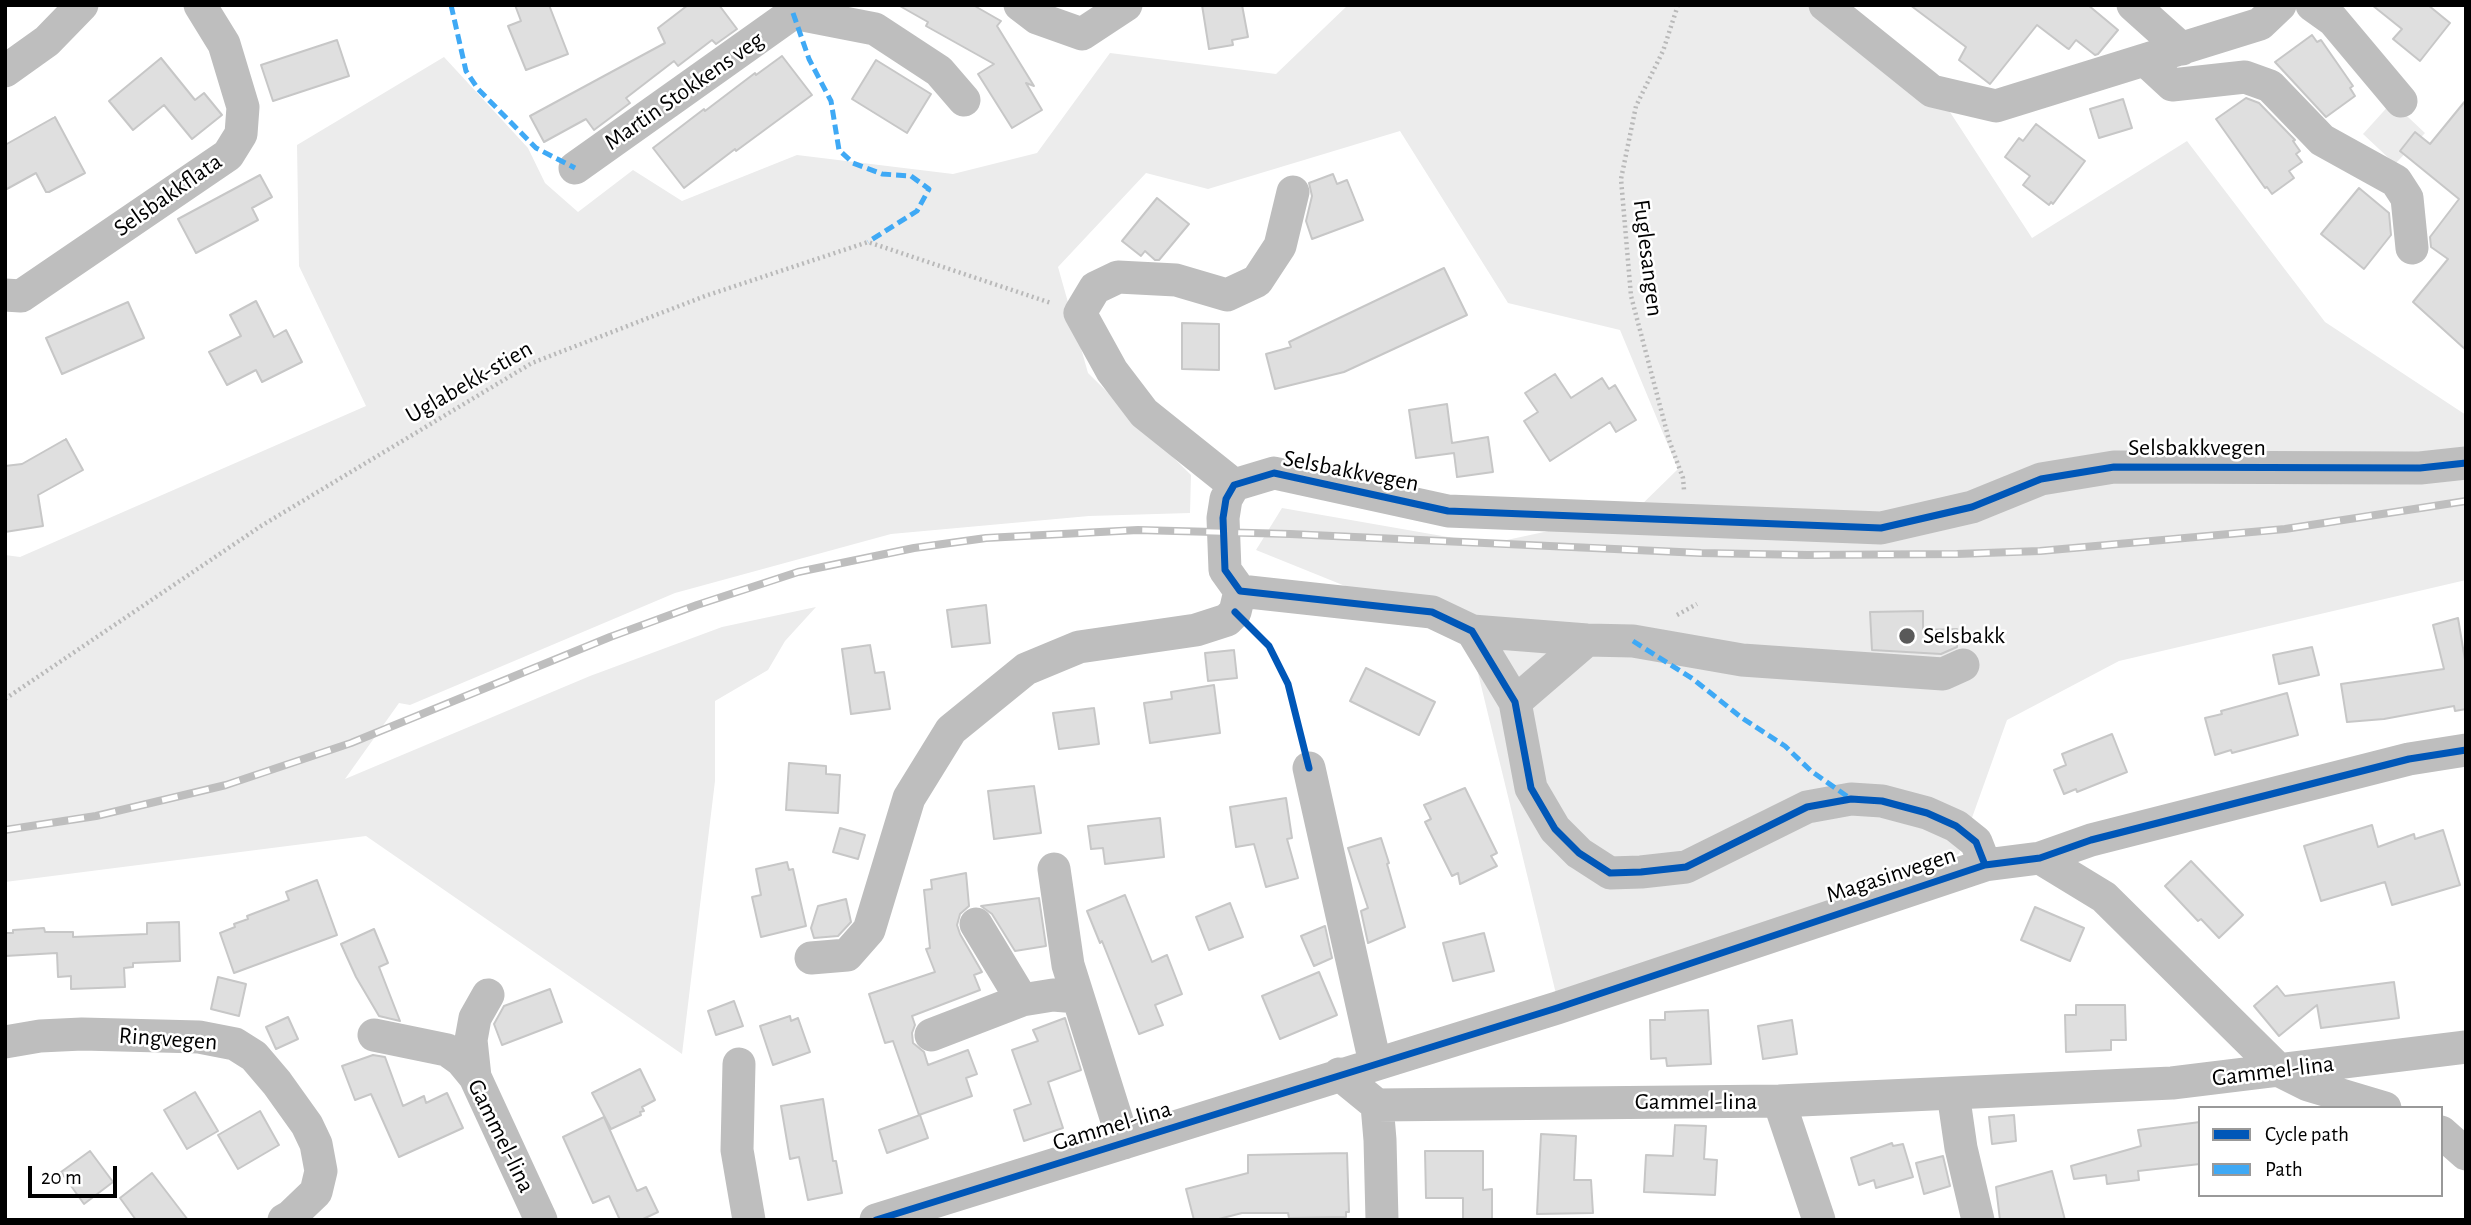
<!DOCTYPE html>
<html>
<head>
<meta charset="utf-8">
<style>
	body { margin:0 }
	#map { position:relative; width:2471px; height:1225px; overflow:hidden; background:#fff; font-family:"Alegreya Sans",sans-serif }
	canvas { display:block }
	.frame { position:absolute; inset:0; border:7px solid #000; pointer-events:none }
	.legend { position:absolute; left:2198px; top:1106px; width:245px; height:91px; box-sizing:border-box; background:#fff; border:2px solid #999; margin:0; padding:9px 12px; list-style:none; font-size:21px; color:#000 }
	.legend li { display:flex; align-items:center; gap:14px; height:35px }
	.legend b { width:35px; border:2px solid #999 }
	.scale { position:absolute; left:28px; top:1166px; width:89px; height:32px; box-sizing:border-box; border:4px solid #000; border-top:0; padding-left:9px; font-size:21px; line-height:24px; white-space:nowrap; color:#000; -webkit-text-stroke:5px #fff; paint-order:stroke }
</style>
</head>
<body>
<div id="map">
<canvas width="2471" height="1225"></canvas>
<div class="frame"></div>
<ul class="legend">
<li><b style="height:9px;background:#0057b8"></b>Cycle path</li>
<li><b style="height:9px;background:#3fa9f5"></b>Path</li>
</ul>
<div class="scale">20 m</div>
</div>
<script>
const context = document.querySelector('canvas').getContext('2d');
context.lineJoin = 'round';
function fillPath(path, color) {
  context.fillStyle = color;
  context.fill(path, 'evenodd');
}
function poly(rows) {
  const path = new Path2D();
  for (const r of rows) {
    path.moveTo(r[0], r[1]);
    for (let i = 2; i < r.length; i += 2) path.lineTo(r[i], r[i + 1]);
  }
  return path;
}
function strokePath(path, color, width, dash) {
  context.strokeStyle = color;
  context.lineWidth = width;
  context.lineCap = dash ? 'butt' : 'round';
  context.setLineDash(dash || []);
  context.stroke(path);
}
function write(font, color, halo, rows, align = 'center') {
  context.font = font + ' "Alegreya Sans",sans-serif';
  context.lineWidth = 5;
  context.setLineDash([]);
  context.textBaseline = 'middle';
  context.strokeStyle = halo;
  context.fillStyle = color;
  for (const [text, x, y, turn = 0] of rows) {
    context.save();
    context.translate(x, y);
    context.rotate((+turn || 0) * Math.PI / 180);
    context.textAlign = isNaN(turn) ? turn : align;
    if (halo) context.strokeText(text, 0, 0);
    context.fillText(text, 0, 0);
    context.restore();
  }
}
fillPath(poly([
	[1348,5,1839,5,1948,109,2032,238,2187,141,2325,322,2466,415,2466,580,2119,661,2007,720,1959,854,1557,998,1469,636,1256,550,1282,508,1488,544,1633,513,1678,469,1620,330,1508,303,1400,131,1208,189,1146,173,1058,267,1088,373,1191,475,1190,513,1089,516,891,534,675,593,410,705,399,703,345,779,590,676,722,627,816,607,785,641,768,670,715,701,715,781,682,1054,366,836,5,882,5,555,20,557,366,406,299,266,297,145,444,57,528,148,545,183,578,212,633,170,682,201,797,155,953,174,1037,153,1110,53,1276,74],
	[2392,102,2425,133,2395,164,2363,134]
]), '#ececec');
const building = poly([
	[515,5,549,5,568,54,526,70,508,26,521,21,515,5],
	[688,5,719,5,737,29,716,44,712,40,678,66,674,61,626,98,630,103,594,130,586,119,544,142,530,116,665,43,658,28,688,5],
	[898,5,973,5,1001,21,997,26,1034,86,1026,83,1042,110,1012,128,978,74,994,64,926,26,928,22,898,5],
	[1202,5,1242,5,1248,37,1232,40,1233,45,1209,49,1202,5],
	[1910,5,2088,5,2118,30,2098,54,2095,55,2076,40,2069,49,2067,48,2037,25,1990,84,1959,60,1966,47,1910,5],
	[2372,5,2428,5,2450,23,2420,61,2393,39,2402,29,2372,5],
	[2312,35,2317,42,2321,40,2353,86,2350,88,2355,96,2326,117,2275,62,2312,35],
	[337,40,349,76,273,101,261,65,337,40],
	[782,56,812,95,736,151,735,149,684,188,653,148,704,109,705,111,755,73,756,75,782,56],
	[161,58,195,100,204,93,222,115,192,139,164,105,133,130,109,101,161,58],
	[876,60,931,94,907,133,852,99,876,60],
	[2246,98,2259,103,2295,140,2293,141,2300,151,2296,154,2302,162,2289,171,2294,178,2272,194,2267,187,2265,188,2216,119,2246,98],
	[2123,99,2132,128,2099,138,2090,109,2123,99],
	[2466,100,2466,350,2413,302,2448,259,2431,247,2430,237,2459,199,2400,151,2415,132,2430,144,2466,100],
	[55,117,85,173,49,192,46,192,36,173,5,190,5,145,55,117],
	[2036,124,2085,161,2053,204,2051,202,2049,205,2023,185,2030,176,2005,157,2019,138,2023,141,2036,124],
	[1333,174,1337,184,1347,180,1363,220,1312,239,1306,221,1312,196,1309,183,1333,174],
	[260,175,272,197,252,208,258,220,196,253,178,219,260,175],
	[2359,188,2389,213,2391,235,2364,269,2321,234,2359,188],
	[1157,198,1189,224,1159,260,1155,260,1145,251,1141,256,1122,241,1157,198],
	[1444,268,1467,315,1344,372,1275,389,1266,354,1291,347,1289,342,1444,268],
	[256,301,274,337,286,330,302,362,262,382,256,370,227,385,209,352,241,336,230,315,256,301],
	[128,302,144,338,62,374,46,338,128,302],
	[1182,323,1219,324,1219,370,1182,369,1182,323],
	[1555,374,1571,398,1602,378,1609,389,1615,385,1636,420,1616,432,1610,422,1550,461,1524,421,1538,412,1525,393,1555,374],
	[1447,404,1452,443,1488,437,1493,472,1457,477,1454,453,1416,458,1409,410,1447,404],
	[66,439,83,470,38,495,43,526,5,532,5,466,22,464,66,439],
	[986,605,990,643,952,647,947,610,986,605],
	[1923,611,1923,630,1957,629,1957,647,1941,654,1872,650,1870,612,1923,611],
	[2458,618,2466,666,2466,709,2455,711,2454,706,2384,719,2347,722,2341,684,2444,669,2433,625,2458,618],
	[870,645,875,673,884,672,890,709,851,714,842,649,870,645],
	[2312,647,2319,675,2279,684,2273,655,2312,647],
	[1234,650,1237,678,1208,681,1205,653,1234,650],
	[1366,668,1435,702,1419,735,1350,701,1366,668],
	[1214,685,1220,733,1150,743,1144,703,1172,699,1171,692,1214,685],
	[2287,693,2298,735,2232,753,2231,750,2215,755,2205,718,2222,714,2221,711,2287,693],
	[1094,708,1099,744,1059,749,1053,713,1094,708],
	[2112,734,2127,772,2077,792,2076,789,2064,794,2054,770,2066,765,2062,754,2112,734],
	[789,763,826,766,826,774,840,775,838,813,786,810,789,763],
	[1034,786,1041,833,994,839,988,791,1034,786],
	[1465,788,1497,853,1491,856,1497,866,1460,884,1458,873,1452,876,1425,822,1431,819,1424,805,1465,788],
	[1286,798,1292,838,1287,839,1298,878,1266,887,1254,844,1236,847,1230,807,1286,798],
	[1160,818,1164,857,1105,864,1103,848,1091,849,1088,826,1160,818],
	[2372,825,2378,847,2414,834,2415,839,2443,830,2460,885,2392,905,2385,882,2321,901,2304,846,2372,825],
	[840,828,865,835,858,859,833,852,840,828],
	[1381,838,1389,863,1387,864,1405,927,1368,943,1361,911,1368,908,1348,848,1381,838],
	[2191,861,2243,915,2219,938,2201,919,2198,921,2165,886,2191,861],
	[787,862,789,870,793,869,806,926,761,937,752,897,761,895,756,869,787,862],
	[966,873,969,906,960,914,957,925,960,934,982,972,974,975,980,990,912,1016,915,1025,912,1033,913,1043,924,1052,928,1065,968,1050,977,1074,966,1078,972,1096,919,1115,893,1041,885,1043,869,994,935,972,926,949,930,948,924,890,932,889,931,880,966,873],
	[317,880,337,935,234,973,220,933,235,927,234,924,248,919,247,916,289,900,286,892,317,880],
	[1125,895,1152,962,1167,955,1182,994,1155,1005,1163,1025,1139,1034,1102,941,1100,943,1087,911,1125,895],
	[1039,898,1046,946,1015,951,992,914,981,906,1039,898],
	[846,899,851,922,838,936,814,938,811,928,818,906,846,899],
	[1230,903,1243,937,1209,950,1196,917,1230,903],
	[2035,907,2084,928,2070,961,2021,940,2035,907],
	[179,922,180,961,133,963,133,967,124,968,125,987,71,989,71,976,58,977,57,953,5,956,5,933,13,933,13,930,44,928,45,932,73,932,73,937,147,934,147,923,179,922],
	[1325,926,1332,958,1314,966,1301,936,1325,926],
	[374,929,388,963,379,967,400,1021,379,1016,356,977,341,944,374,929],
	[1484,933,1494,971,1453,981,1443,943,1484,933],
	[1319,972,1337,1015,1280,1039,1262,996,1319,972],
	[218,977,246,984,239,1016,211,1009,218,977],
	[2394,982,2399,1018,2321,1028,2317,1005,2279,1036,2254,1006,2277,986,2285,996,2394,982],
	[550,989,562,1022,502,1045,494,1024,504,1006,550,989],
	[734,1001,743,1026,716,1035,708,1011,734,1001],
	[2076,1005,2125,1005,2126,1040,2111,1040,2111,1050,2066,1052,2065,1015,2076,1015,2076,1005],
	[1708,1010,1711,1064,1667,1066,1666,1058,1651,1059,1650,1020,1665,1020,1665,1012,1708,1010],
	[790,1016,791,1021,798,1018,810,1052,773,1065,760,1026,790,1016],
	[288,1017,298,1039,276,1049,266,1027,288,1017],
	[1065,1018,1081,1070,1048,1082,1063,1128,1024,1141,1014,1110,1031,1104,1012,1050,1038,1041,1033,1030,1065,1018],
	[1792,1020,1797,1054,1763,1059,1758,1026,1792,1020],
	[373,1055,385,1057,403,1106,424,1096,426,1103,447,1093,463,1128,399,1157,371,1094,355,1100,342,1066,373,1055],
	[640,1069,655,1100,642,1107,644,1111,640,1112,641,1115,611,1129,592,1093,640,1069],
	[195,1092,218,1131,187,1149,164,1110,195,1092],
	[823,1099,833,1161,836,1161,842,1193,808,1200,799,1157,790,1159,781,1106,823,1099],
	[260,1111,279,1145,238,1169,218,1135,260,1111],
	[920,1115,928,1138,887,1153,879,1130,920,1115],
	[2014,1115,2016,1141,1992,1144,1989,1117,2014,1115],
	[604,1117,637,1191,646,1187,658,1212,641,1220,620,1220,609,1196,593,1203,563,1137,604,1117],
	[2200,1122,2200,1164,2138,1171,2139,1180,2107,1184,2106,1175,2074,1179,2071,1166,2141,1146,2138,1130,2200,1122],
	[1675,1125,1706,1126,1704,1159,1717,1160,1715,1195,1644,1192,1646,1155,1673,1156,1675,1125],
	[1541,1134,1576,1136,1574,1180,1591,1180,1593,1213,1537,1214,1541,1134],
	[1892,1143,1893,1146,1903,1144,1913,1177,1876,1188,1874,1180,1859,1185,1851,1158,1892,1143],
	[90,1151,113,1182,84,1204,61,1172,90,1151],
	[1425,1151,1483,1151,1483,1190,1492,1189,1492,1219,1463,1219,1463,1198,1426,1198,1425,1151],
	[1347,1153,1349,1212,1346,1212,1346,1217,1289,1218,1288,1213,1242,1213,1215,1220,1194,1220,1186,1189,1248,1173,1248,1155,1347,1153],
	[1943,1156,1950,1186,1924,1194,1916,1163,1943,1156],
	[2052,1171,2065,1220,2000,1220,1996,1187,2052,1171],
	[152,1173,188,1220,136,1220,120,1198,152,1173]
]);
fillPath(building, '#dfdfdf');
strokePath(building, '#c7c7c7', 2);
strokePath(poly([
	[1678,5,1663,51,1636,106,1621,179,1631,296,1669,440,1683,478,1684,490],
	[1677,615,1697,604],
	[5,699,261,526,532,363,705,296,868,242,1051,303]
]), '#b9b9b9', 4.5, [2, 3.5]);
strokePath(poly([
	[1020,5,1037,18,1082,34,1126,5],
	[1825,5,1932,91,1996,106,2260,24,2280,5],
	[2133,5,2182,49],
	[2312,5,2333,20,2401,101],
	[793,13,875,29,939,71,964,100],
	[2146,61,2172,85,2245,77,2270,86,2322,140,2396,181,2407,198,2412,248],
	[5,71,47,41,82,5],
	[575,168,793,13,799,5],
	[5,295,21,296,228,155,241,134,243,107,224,44,200,5],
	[1234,485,1144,413,1112,371,1080,313,1095,288,1118,277,1176,280,1227,295,1257,281,1280,246,1293,192],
	[1472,631,1587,640,1633,641,1742,660,1943,674,1963,665],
	[1515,702,1587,640],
	[1309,768,1375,1063],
	[2040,858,2104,897,2280,1071,2308,1085,2385,1108],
	[1985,865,1976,842,1956,826,1927,813,1882,801,1851,799,1807,807,1686,867,1641,872,1610,873,1579,853,1555,829,1531,788,1515,702,1472,631,1432,612,1240,591,1225,570,1223,518,1226,499,1234,485,1274,473,1448,511,1881,528,1972,507,2041,479,2114,467,2420,468,2466,463],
	[1054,869,1068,965,1124,1143],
	[976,924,1022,1000],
	[811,958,847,955,869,930,909,798,951,730,1026,669,1079,647,1196,630,1227,620,1235,612,1240,591],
	[374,1035,447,1050,461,1060,475,1077,541,1220],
	[931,1035,1022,1000,1053,995,1078,997],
	[5,1042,40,1036,82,1034,199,1037,235,1044,254,1056,277,1083,307,1125,316,1144,321,1171,316,1192,291,1216,284,1220],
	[739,1064,737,1150,749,1220],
	[1339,1074,1377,1105,1779,1101,2172,1083,2466,1047],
	[475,1077,471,1040,475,1018,488,995],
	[1953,1093,1961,1148,1978,1220],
	[1779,1101,1819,1220],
	[1377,1105,1380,1140,1382,1220],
	[2441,1132,2466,1154],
	[876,1220,1557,1008,1985,865,2040,858,2091,840,2409,759,2466,750]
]), '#bebebe', 33);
const rail = poly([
	[5,830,96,816,226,785,351,743,610,637,697,605,798,572,914,548,986,538,1138,530,1290,534,1701,553,1807,555,1957,554,2040,551,2285,529,2466,501]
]);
strokePath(rail, '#bebebe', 8);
strokePath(rail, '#fff', 5, [16]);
strokePath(poly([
	[451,5,466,71,478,89,536,148,575,168],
	[793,13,809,59,831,101,839,150,853,163,882,174,911,176,929,189,917,211,868,242],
	[1633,641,1693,679,1742,718,1785,746,1811,771,1851,799]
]), '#3fa9f5', 5, [10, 5]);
strokePath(poly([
	[1235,612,1269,646,1288,684,1309,768],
	[1985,865,1976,842,1956,826,1927,813,1882,801,1851,799,1807,807,1686,867,1641,872,1610,873,1579,853,1555,829,1531,788,1515,702,1472,631,1432,612,1240,591,1225,570,1223,518,1226,499,1234,485,1274,473,1448,511,1881,528,1972,507,2041,479,2114,467,2420,468,2466,463],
	[876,1220,1557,1008,1985,865,2040,858,2091,840,2409,759,2466,750]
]), '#0057b8', 7);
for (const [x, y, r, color] of [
	[1907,636,9,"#595959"]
]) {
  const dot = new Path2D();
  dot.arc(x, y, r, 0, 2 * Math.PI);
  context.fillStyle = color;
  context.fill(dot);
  strokePath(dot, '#fff', 2.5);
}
write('24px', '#000', '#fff', [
	["Martin Stokkens veg",684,91,-35],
	["Selsbakkflata",168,195,-35],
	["Fuglesangen",1648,258,83],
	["Uglabekk-stien",469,382,-30],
	["Selsbakkvegen",2197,448],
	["Selsbakkvegen",1351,471,11],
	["Magasinvegen",1891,875,-18],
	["Ringvegen",168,1039,4],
	["Gammel-lina",2273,1071,-7],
	["Gammel-lina",1696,1102],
	["Gammel-lina",1112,1126,-17],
	["Gammel-lina",501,1136,64]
]);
write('24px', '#000', '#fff', [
	["Selsbakk",1923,636]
], 'left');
</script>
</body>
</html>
